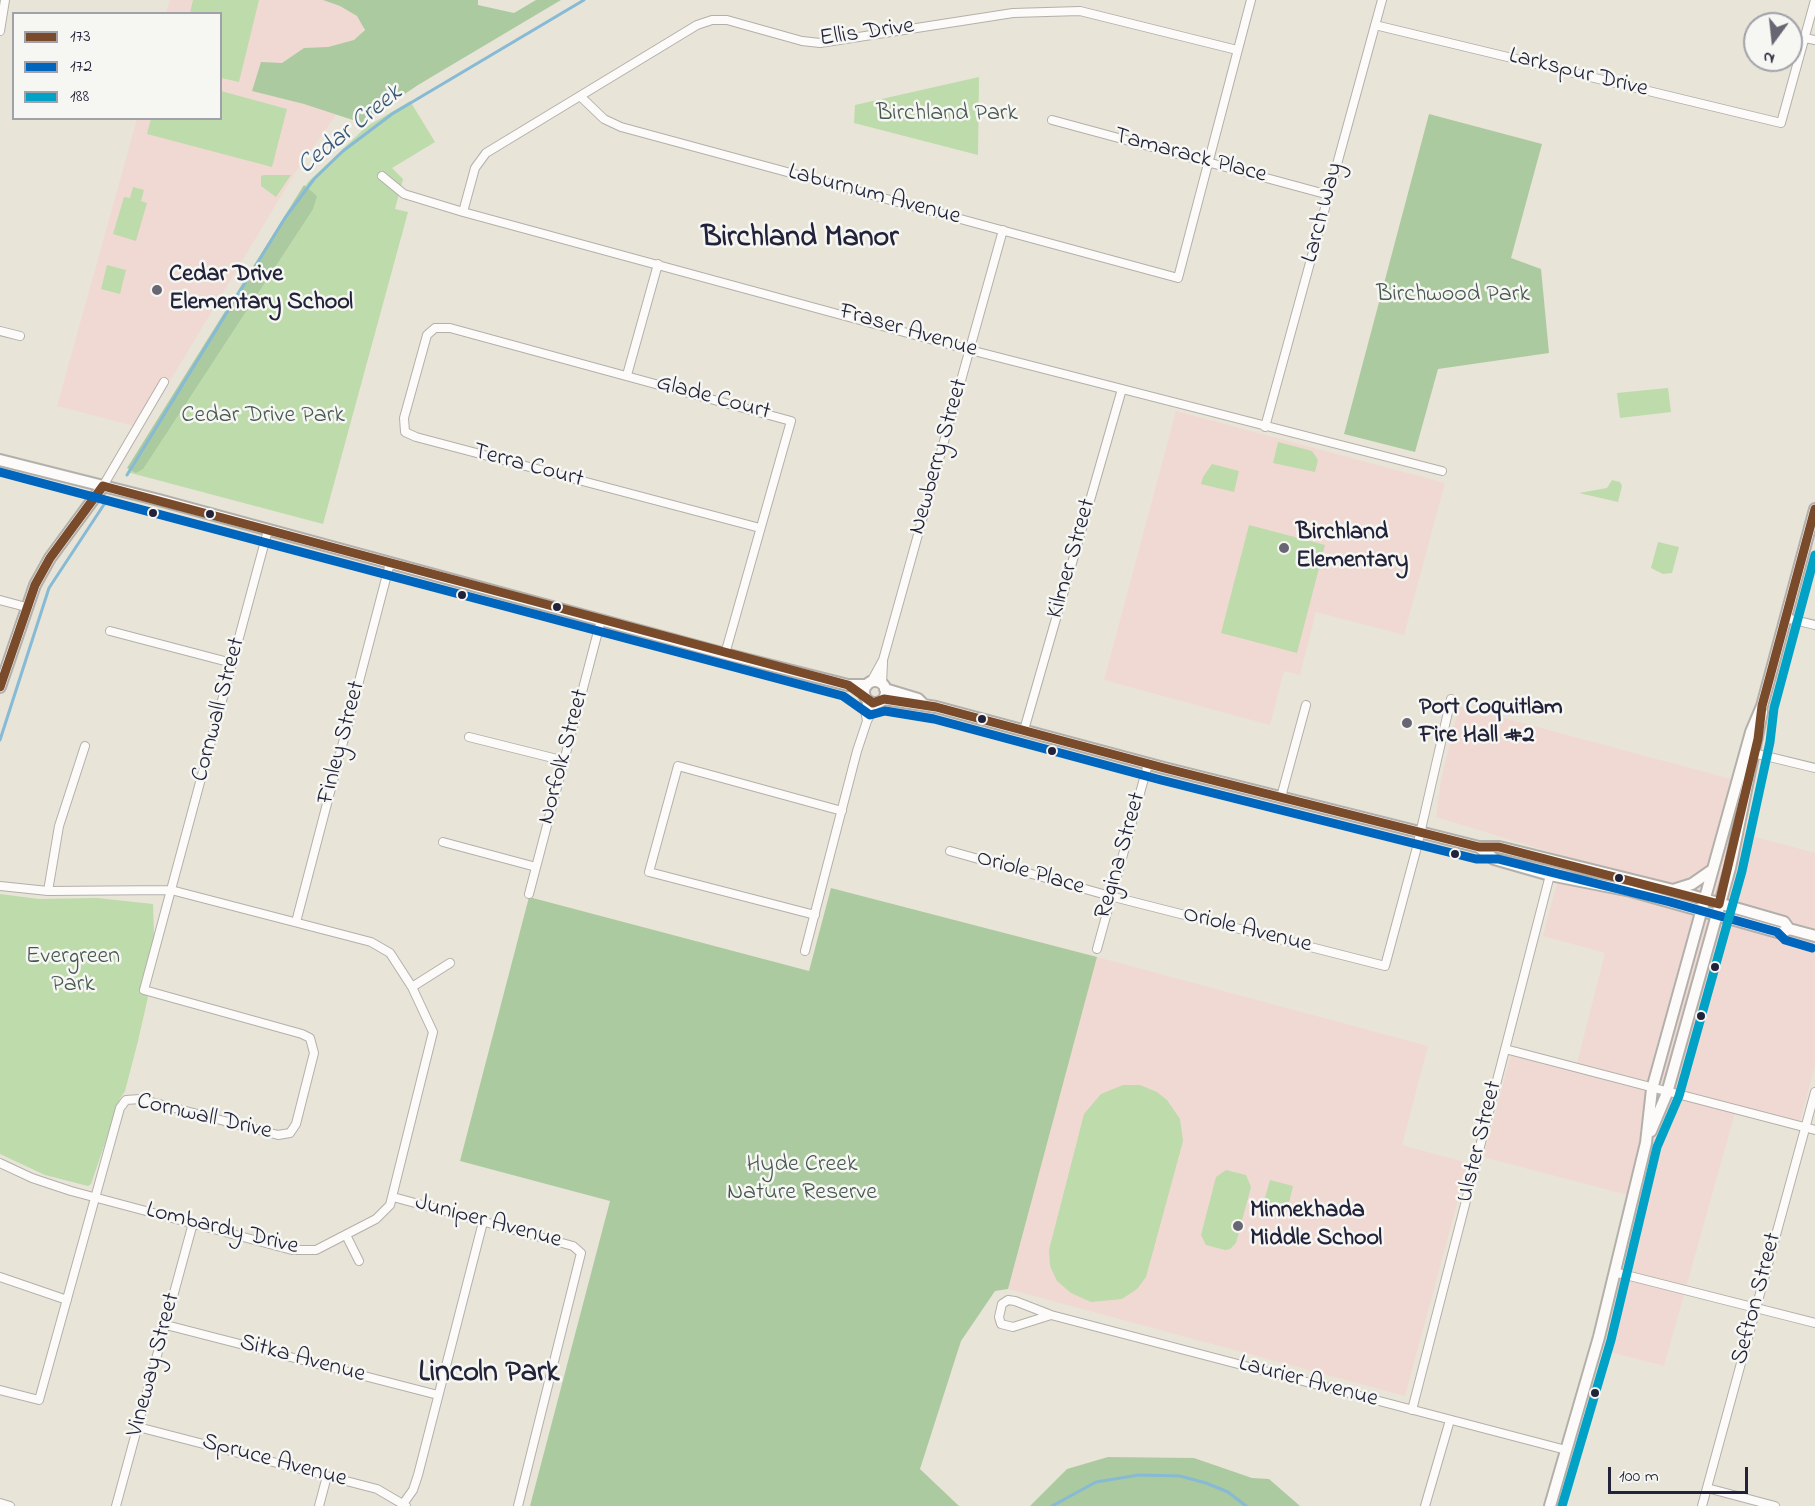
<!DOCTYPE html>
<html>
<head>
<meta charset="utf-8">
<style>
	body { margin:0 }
	#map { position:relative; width:1815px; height:1506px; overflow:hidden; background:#e9e4d8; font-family:"Indie Flower",sans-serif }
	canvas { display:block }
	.legend { position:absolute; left:12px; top:12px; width:210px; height:108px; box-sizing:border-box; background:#f6f6f2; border:2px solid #a1a1a9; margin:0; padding:8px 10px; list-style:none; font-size:18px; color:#22223b }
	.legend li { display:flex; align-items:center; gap:12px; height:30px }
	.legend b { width:30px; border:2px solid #a1a1a9 }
	.north { position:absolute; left:1743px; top:12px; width:60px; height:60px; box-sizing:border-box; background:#f6f6f2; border:2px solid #a1a1a9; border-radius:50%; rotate:195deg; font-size:16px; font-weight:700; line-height:24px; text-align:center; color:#22223b }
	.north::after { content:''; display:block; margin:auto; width:21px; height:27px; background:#686672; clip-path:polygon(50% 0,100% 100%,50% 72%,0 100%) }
	.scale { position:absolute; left:1608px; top:1467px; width:140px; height:27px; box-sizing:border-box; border:3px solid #22223b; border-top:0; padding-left:8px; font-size:18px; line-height:21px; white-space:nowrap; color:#22223b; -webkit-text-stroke:4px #f6f6f2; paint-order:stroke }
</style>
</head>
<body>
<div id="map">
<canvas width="1815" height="1506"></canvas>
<ul class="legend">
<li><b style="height:8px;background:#7a4b2a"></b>173</li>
<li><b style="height:8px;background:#0065bd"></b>172</li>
<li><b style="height:8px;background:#02a2c7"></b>188</li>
</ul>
<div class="north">N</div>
<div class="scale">100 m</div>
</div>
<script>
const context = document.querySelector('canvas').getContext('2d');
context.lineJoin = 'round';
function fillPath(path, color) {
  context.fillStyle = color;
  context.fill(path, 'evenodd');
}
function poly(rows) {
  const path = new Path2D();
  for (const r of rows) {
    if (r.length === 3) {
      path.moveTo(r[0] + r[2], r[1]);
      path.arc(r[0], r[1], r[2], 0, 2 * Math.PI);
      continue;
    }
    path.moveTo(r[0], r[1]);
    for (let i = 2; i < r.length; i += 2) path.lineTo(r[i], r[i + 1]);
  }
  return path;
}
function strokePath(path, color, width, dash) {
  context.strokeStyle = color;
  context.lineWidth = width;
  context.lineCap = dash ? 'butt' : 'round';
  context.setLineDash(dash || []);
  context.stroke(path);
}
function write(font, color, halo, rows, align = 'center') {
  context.font = font + ' "Indie Flower",sans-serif';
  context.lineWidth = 5;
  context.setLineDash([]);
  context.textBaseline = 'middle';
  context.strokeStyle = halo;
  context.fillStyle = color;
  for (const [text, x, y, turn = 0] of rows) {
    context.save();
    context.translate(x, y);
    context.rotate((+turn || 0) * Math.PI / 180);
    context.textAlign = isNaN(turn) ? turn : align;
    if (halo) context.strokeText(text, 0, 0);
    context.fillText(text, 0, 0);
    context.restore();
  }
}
fillPath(poly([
	[170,0,370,0,346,101,295,173,142,428,57,406,137,119,220,118,220,14,166,13],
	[1176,411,1445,483,1404,635,1316,612,1300,675,1284,671,1270,725,1104,680],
	[1459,706,1731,779,1719,827,1815,853,1815,1065,1798,1129,1735,1113,1664,1366,1598,1349,1639,1198,1483,1157,1512,1051,1576,1067,1605,953,1543,936,1564,856,1436,817,1441,780],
	[1097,957,1428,1046,1402,1145,1468,1163,1405,1396,1008,1289]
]), '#f1d9d3');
fillPath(poly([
	[193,0,259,0,239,82,221,78,220,14,190,13],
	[979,77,978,155,854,123,855,105],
	[221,91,287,109,272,167,147,134,151,119,220,118],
	[410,101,435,142,392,168,403,179,395,209,408,212,323,524,127,472,308,182,366,127],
	[264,175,291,175,276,197,261,186,261,176],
	[133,187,144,190,141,201,147,203,136,241,113,234,124,197,130,198],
	[107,265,126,270,120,294,101,289],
	[1668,388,1671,412,1620,418,1617,393],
	[1278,442,1312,451,1318,460,1315,472,1273,463],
	[1212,464,1239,471,1234,492,1201,484,1203,477],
	[1612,480,1620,482,1622,486,1618,502,1579,493,1607,488],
	[1249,525,1325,545,1297,653,1221,633],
	[1658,542,1679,547,1672,573,1663,574,1651,568],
	[0,894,39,899,97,898,153,904,154,937,144,990,148,997,138,1041,125,1091,120,1099,91,1184,88,1186,45,1175,0,1154],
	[1123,1085,1140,1085,1157,1092,1167,1100,1180,1119,1183,1141,1146,1277,1137,1289,1122,1299,1091,1302,1071,1293,1057,1281,1050,1266,1049,1250,1084,1114,1101,1094],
	[1226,1170,1246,1175,1251,1187,1236,1243,1230,1249,1225,1250,1206,1245,1201,1235,1216,1177],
	[1270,1180,1293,1186,1288,1207,1264,1201]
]), '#bddbab');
fillPath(poly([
	[323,0,478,0,478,5,514,13,536,0,561,0,418,85,362,123,304,104,252,91,261,62,282,63,304,48,328,47,354,40,365,30,357,16,340,6],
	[1429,114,1542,144,1511,258,1541,269,1549,353,1438,369,1415,452,1344,434],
	[304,185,317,196,313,209,143,469,136,473,127,468],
	[831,888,1097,957,1008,1289,995,1291,961,1341,920,1469,959,1506,530,1506,610,1201,460,1161,529,897,809,971],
	[1108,1457,1194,1458,1252,1478,1269,1479,1300,1506,1030,1506,1067,1469]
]), '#accaa0');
strokePath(poly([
	[127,475,285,218,314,179,343,151,392,114,584,0],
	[0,740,49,588,105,503],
	[1052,1506,1096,1482,1139,1475,1180,1476,1206,1483,1228,1492,1246,1506]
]), '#86bad5', 3);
const street = poly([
	[1375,25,1781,123,1815,0],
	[0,31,5,0],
	[1805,38,1815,40],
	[580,96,604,119,621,127,1178,278,1251,0],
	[1052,120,1329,195],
	[382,176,404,194,463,212,970,350,1442,471],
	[463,212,475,168,486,153,697,25,712,20,727,20,802,41,820,43,1013,13,1080,11,1237,50],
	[0,331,20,336],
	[627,375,658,264],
	[1265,427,1382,0],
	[103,486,164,382],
	[0,600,26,607],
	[1786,618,1815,625],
	[110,631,232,663],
	[725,654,791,421,450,328,435,328,427,335,404,418,405,432,416,437,760,528],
	[871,682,883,660,1003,230],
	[882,684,883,662],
	[867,721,865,710,868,701],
	[1024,730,1122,389],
	[469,737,565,761],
	[1749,752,1815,768],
	[1281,797,1306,705],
	[443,842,536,867],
	[950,851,1110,896,1385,966,1417,847,1451,699],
	[0,886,48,891,171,890,371,942,390,953,412,987,433,1032,390,1205,376,1219,316,1250,292,1250,71,1191,32,1178,0,1163],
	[48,891,59,826,85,746],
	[529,894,601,620],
	[815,915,649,872,678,766,842,811],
	[296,922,390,563],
	[1097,949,1148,764],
	[805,951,857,751,867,721,876,703],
	[412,987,450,963],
	[1505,1049,1815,1130],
	[393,1197,573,1246,581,1253,518,1506],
	[346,1235,359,1261],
	[1614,1272,1815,1323],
	[0,1277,67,1300],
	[1051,1315,1013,1327,1001,1324,999,1317,1002,1304,1008,1300,1015,1301,1051,1315,1566,1450],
	[166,1325,438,1395],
	[0,1390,39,1400,120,1108,126,1100,140,1099,278,1135,290,1133,296,1124,314,1053,310,1038,302,1034,144,990,268,530],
	[1412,1410,1550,875],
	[138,1427,377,1489,406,1506],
	[1707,1488,1775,1506],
	[0,1503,10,1506],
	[403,1504,413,1490,418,1475,483,1222],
	[116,1506,193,1223],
	[319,1506,327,1476],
	[1425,1506,1450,1420],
	[1702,1506,1815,1092]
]);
const secondary = poly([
	[0,460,159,500,725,654,848,685,867,685],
	[875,692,11],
	[0,687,35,585,50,558,103,486],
	[885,689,918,699,923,704],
	[884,699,936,707,1164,768,1479,847,1499,847,1673,890,1784,922,1789,929,1815,936],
	[1479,847,1494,859,1550,875,1631,891,1781,933,1789,929],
	[1673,890,1692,884,1712,870],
	[1651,1131,1667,1093,1730,868,1762,712],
	[1550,1506,1599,1337,1646,1143,1652,1089,1751,732,1762,706,1815,509]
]);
strokePath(street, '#b3b0ab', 10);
strokePath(secondary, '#b3b0ab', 14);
strokePath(street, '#fcfbf9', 8);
strokePath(secondary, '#fcfbf9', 10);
strokePath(poly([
	[103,486,848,685,873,703,884,699,936,707,1164,768,1479,847,1499,847,1719,904,1758,739,1762,706,1815,509],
	[0,687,35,585,50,558,103,486]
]), '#7a4b2a', 9);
strokePath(poly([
	[0,472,843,696,870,715,885,711,934,719,1161,780,1476,859,1498,859,1670,902,1777,932,1785,940,1812,948]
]), '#0065bd', 9);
strokePath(poly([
	[1562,1506,1611,1340,1657,1147,1679,1096,1742,871,1770,742,1774,708,1815,555]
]), '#02a2c7', 9);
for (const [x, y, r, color] of [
	[157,290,6,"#686672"],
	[153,513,5,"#22223b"],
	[210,514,5,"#22223b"],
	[1284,548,6,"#686672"],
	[462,595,5,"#22223b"],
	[557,607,5,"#22223b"],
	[982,719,5,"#22223b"],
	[1407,723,6,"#686672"],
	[1052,751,5,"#22223b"],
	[1455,854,5,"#22223b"],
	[1619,878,5,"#22223b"],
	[1715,967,5,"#22223b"],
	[1701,1016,5,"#22223b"],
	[1238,1226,6,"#686672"],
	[1595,1393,5,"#22223b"]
]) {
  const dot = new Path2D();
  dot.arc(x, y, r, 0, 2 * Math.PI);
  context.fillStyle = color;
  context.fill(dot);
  strokePath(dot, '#f6f6f2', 2);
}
write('24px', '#22223b', '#f6f6f2', [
	["Ellis Drive",867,34,-8],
	["Larkspur Drive",1578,74,14],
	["Tamarack Place",1190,157,15],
	["Laburnum Avenue",874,196,15],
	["Larch Way",1324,213,-75],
	["Fraser Avenue",908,332,16],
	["Glade Court",713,399,15],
	["Newberry Street",940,457,-74],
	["Terra Court",528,467,15],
	["Kilmer Street",1073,559,-74],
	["Cornwall Street",220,710,-75],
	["Finley Street",343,743,-75],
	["Norfolk Street",565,757,-75],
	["Regina Street",1122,856,-74],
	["Oriole Place",1030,874,16],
	["Oriole Avenue",1247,931,14],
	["Cornwall Drive",204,1118,13],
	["Ulster Street",1481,1142,-76],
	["Juniper Avenue",488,1223,15],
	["Lombardy Drive",222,1230,14],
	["Sefton Street",1758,1299,-75],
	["Sitka Avenue",302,1360,15],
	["Vineway Street",155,1365,-75],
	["Laurier Avenue",1308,1383,15],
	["Spruce Avenue",274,1462,15]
]);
write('24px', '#465752', '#f6f6f2', [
	["Birchland Park",947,115],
	["Birchwood Park",1453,296],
	["Cedar Drive Park",263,417],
	["Evergreen",73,958],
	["Park",73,986],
	["Hyde Creek",802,1166],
	["Nature Reserve",802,1194]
]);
write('bold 24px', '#22223b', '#f6f6f2', [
	["Cedar Drive",169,276],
	["Elementary School",169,304],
	["Birchland",1296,534],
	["Elementary",1296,562],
	["Port Coquitlam",1419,709],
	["Fire Hall #2",1419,737],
	["Minnekhada",1250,1212],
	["Middle School",1250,1240]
], 'left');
write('italic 26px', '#395878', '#f6f6f2', [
	["Cedar Creek",351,131,-39]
]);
write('bold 30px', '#22223b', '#f6f6f2', [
	["Birchland Manor",800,240],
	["Lincoln Park",489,1375]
]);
</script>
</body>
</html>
